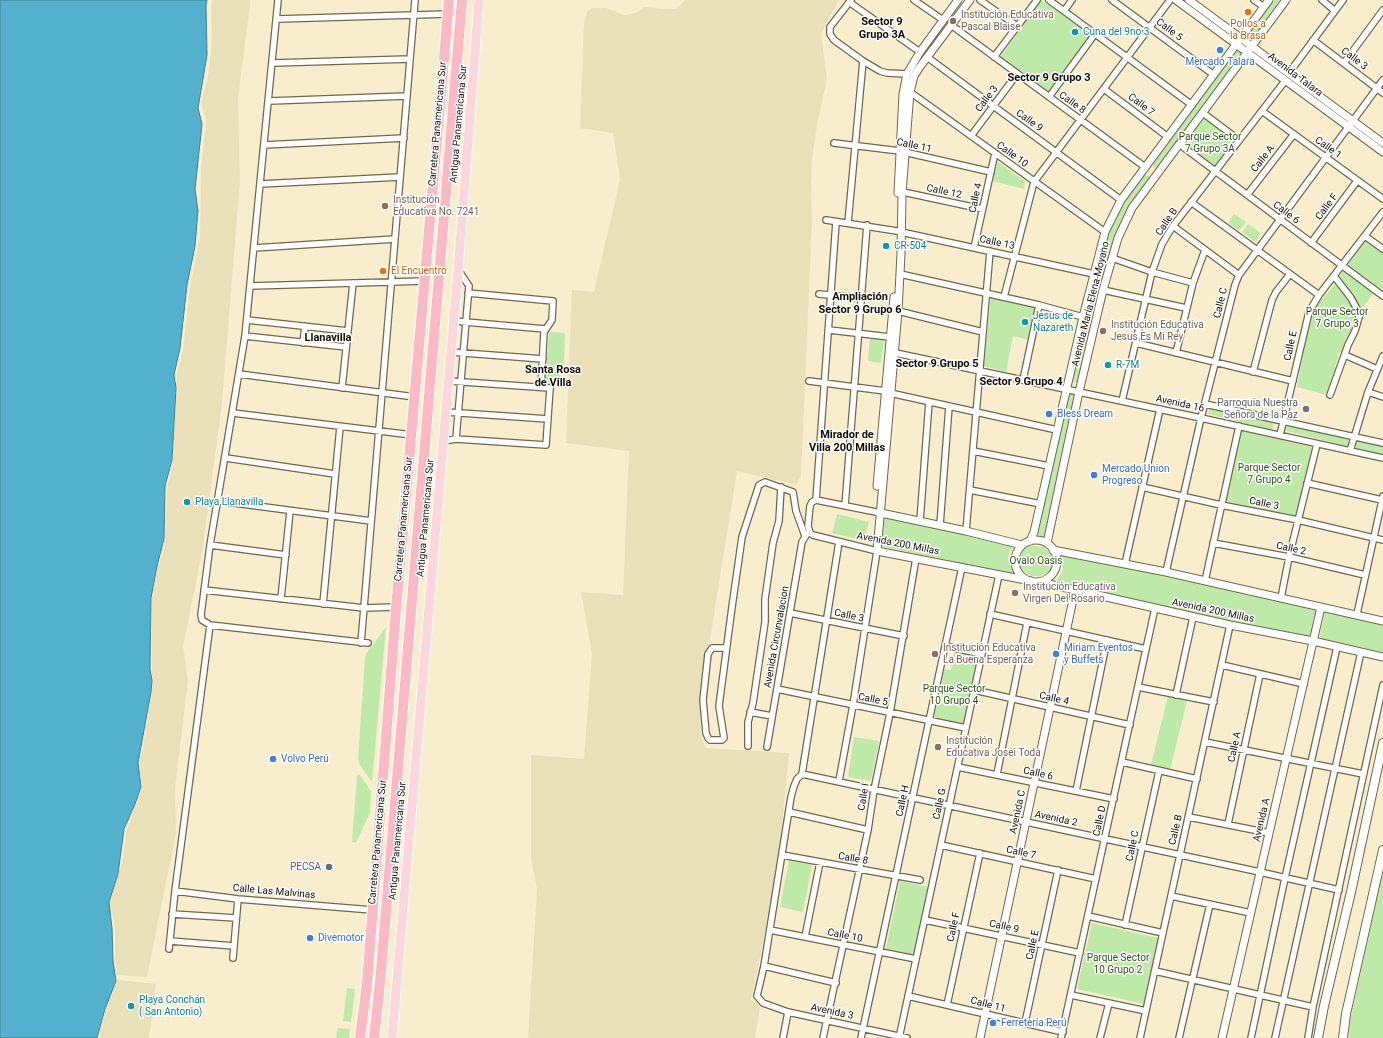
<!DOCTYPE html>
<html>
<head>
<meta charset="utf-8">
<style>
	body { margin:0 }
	canvas { display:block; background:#f8edcd }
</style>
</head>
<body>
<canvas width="1383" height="1038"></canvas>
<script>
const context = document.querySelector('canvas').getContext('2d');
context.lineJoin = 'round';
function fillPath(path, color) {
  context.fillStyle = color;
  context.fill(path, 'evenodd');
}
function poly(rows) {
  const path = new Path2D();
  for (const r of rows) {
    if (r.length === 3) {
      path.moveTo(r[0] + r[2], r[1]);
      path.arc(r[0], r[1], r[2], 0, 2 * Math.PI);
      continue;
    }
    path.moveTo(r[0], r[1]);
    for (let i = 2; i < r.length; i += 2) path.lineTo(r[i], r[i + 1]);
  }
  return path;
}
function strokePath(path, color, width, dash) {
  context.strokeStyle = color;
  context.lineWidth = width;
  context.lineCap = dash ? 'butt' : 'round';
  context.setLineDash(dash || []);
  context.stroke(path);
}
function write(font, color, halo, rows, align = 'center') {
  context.font = font + ' Roboto,sans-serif';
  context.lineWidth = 3;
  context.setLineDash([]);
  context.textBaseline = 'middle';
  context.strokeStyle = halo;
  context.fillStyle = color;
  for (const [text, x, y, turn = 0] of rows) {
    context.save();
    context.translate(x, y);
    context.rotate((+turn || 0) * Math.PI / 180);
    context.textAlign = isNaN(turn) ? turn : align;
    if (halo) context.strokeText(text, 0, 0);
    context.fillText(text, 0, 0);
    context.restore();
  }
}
fillPath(poly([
	[1041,0,1091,35,1048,94,999,59],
	[1274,0,1282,0,1254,39,1251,39,1248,35],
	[1239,50,1242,53,1242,56,1158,169,1156,169,1153,167,1154,163,1220,73,1237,51],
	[1205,117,1236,140,1215,169,1184,146],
	[998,162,1025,181,1024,189,992,181],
	[1147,175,1149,176,1150,180,1128,209,1118,227,1114,237,1079,380,1074,383,1071,380,1106,237,1118,211,1144,176],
	[1234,214,1246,222,1239,231,1228,223],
	[1248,224,1261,233,1255,242,1242,232],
	[1366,239,1383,252,1383,294,1376,290,1360,311,1364,316,1349,348,1339,353,1327,395,1297,387,1309,324,1316,305,1331,289],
	[991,296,1036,308,1029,340,1013,336,1006,372,984,366],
	[549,332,565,333,564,366,556,366,561,367,560,386,545,386],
	[870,338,884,340,881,363,868,361],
	[1069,391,1075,393,1076,395,1045,537,1042,538,1039,536,1038,534],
	[1210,408,1274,423,1272,430,1208,414],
	[1285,424,1349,440,1347,446,1283,430],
	[1241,431,1312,447,1296,517,1225,502],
	[1357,441,1383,447,1383,455,1356,449],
	[837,514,869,522,864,541,832,533],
	[886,517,1015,544,1009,553,1008,558,1009,562,1013,574,884,547,881,544,881,521,883,518],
	[1032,546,1044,547,1049,551,1054,557,1055,562,1053,569,1045,574,1040,576,1031,576,1026,573,1019,566,1017,559,1020,553,1024,548],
	[1059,553,1319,609,1312,638,1053,583,1058,579,1063,569,1063,562],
	[1325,612,1383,624,1383,653,1319,640],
	[386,627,372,782,360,765,358,759,365,659,366,654],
	[954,653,978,657,964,725,934,719,944,669,951,670],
	[1168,696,1187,701,1170,770,1151,765],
	[854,737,879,741,871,781,848,777],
	[359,774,371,791,370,812,356,843,352,842,357,776],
	[789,861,812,865,803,912,780,907],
	[1383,868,1383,1038,1349,1038,1350,1022],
	[900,881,929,887,915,955,886,949],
	[1092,923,1158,938,1144,1004,1077,989],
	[347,988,355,989,351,1022,343,1021],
	[338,1028,350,1029,349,1038,336,1038]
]), '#bee9a9');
fillPath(poly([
	[212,0,250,0,250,5,238,98,240,180,222,403,202,553,183,646,188,681,175,788,176,833,147,977,117,975,115,961,115,927,110,902,122,864,127,829,142,788,140,763,152,694,152,599,158,568,165,543,167,488,173,462,177,374,183,350,190,287,200,237,201,169,206,121,201,103,209,71,212,37,211,10],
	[685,0,839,0,821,34,827,79,817,124,812,159,811,184,812,220,801,476,796,485,737,471,701,696,700,730,705,748,789,753,780,844,767,923,751,1000,760,1007,755,1038,528,1038,537,889,531,856,531,755,584,759,592,653,581,592,623,595,629,451,566,443,572,290,594,292,620,180,613,133,580,128,584,23,587,12,592,8,606,8,624,15,636,13,644,7,667,9,675,9,681,5],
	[118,980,156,984,149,1038,99,1038,106,1011]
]), '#e9e0ba');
const water = poly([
	[0,0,207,0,206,5,207,55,198,108,202,124,195,189,198,211,195,246,187,285,180,348,174,375,176,388,172,460,165,486,164,539,157,566,151,598,150,669,152,681,151,692,138,763,141,787,135,804,124,829,118,874,109,902,112,928,113,961,116,981,105,1009,97,1038,0,1038,0,0]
]);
fillPath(water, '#54b1cd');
strokePath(water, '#408091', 1);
const minor = poly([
	[278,0,245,336,210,545,201,615,202,620,210,625,368,643],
	[851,0,830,27,830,34,834,40,863,61,880,71,887,73,907,74],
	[914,0,943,20],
	[980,0,1017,26],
	[1049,0,1192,105],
	[1112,0,1214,75],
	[1254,0,1264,7],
	[1322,0,1335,11],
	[849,2,920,52],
	[1064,11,1072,0],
	[277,19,448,14],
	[951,25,1145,167],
	[1313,40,1383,93],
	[927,57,1121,200],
	[994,57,1037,0],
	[273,63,410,59],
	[1344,63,1383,10],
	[1289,73,1343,0],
	[1104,89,1168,137],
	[910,92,1105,232],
	[1049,97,1095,34],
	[269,101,407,96],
	[1262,111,1383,199],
	[1203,113,1239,140],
	[971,136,1017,74],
	[834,143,900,151,991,172],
	[1179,144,1383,296],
	[264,145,404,138],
	[260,184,400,177],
	[903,192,982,209],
	[1247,195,1294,134],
	[1191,202,1319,295],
	[826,220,897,231,901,232,1094,274],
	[848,223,863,61],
	[1173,226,1239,275],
	[1365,236,1383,249],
	[1311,243,1357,181],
	[254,248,395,239],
	[974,248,995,153],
	[1112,258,1152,272,1193,283],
	[900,274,1039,305,1083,317],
	[250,286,425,281],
	[1103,290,1186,308],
	[468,293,553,301,552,320,544,332,541,387],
	[819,294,861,298],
	[1004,297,1034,182,1170,0],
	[898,311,983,332],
	[247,320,348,331],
	[454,321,545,329],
	[829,330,890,337],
	[245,336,346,347],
	[303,343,305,326],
	[1136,343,1293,381],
	[451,352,543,359],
	[891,352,1201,418,1383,458],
	[1176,353,1193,283,1205,250],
	[1345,355,1377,369],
	[1253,372,1272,300,1276,292,1290,274],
	[239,374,415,397],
	[1023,380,1039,305],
	[449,381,550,388,546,445,456,439],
	[809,381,885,391],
	[342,388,353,283],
	[1368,392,1383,397],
	[890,393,1057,430],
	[1330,395,1348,345,1355,331,1359,317,1358,311,1351,298,1334,276],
	[1122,401,1152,272,1162,244,1173,226,1285,81],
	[1205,404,1383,443],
	[446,412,548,419],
	[233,413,412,435],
	[1280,435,1309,312,1319,295,1383,212],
	[444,441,456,439,469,286,459,271],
	[973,451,1049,466],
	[1350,451,1368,392,1383,356],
	[226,458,335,474],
	[1307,483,1382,500],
	[1142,487,1221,505,1298,520,1383,540],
	[970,490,1041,504],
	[816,500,881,513],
	[219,501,371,521],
	[845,506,867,225],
	[920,521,929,402],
	[940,525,949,406],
	[966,531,990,251],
	[810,533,808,526,810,506,812,502,816,500,836,222],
	[810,533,813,535,877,551,853,705,839,781],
	[839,542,802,774,797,779,794,786,791,797,764,966,757,996,763,1003,788,1012,907,1038],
	[1213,543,1289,557,1365,575],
	[210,545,286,555],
	[1125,564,1160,409],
	[1166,572,1201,418,1235,285,1239,275,1383,80],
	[1205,581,1239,426],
	[204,590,364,608,396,607],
	[1281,598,1289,557,1317,444],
	[281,599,290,511],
	[323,604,340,427],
	[790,613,904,636],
	[990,614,1146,649],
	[1357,614,1383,496],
	[361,643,415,0],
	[945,646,982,654],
	[726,648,712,648,708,654,703,700,706,733,708,738,710,740,722,740,724,738,719,706,732,607,742,537,759,485,765,482,793,492,796,511,805,536],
	[1222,665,1304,684],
	[1138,687,1214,702],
	[777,689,966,728],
	[974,690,1130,725],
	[1176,695,1193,617],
	[750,712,772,716],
	[1205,742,1363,774],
	[748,746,748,722,753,703,765,622,765,599,773,543,779,521,781,487],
	[767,747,802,542,807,534],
	[1122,762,1197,779],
	[958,767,1114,799],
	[802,774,1260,872,1339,890],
	[997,774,1027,623],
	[1076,791,1107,640],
	[789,812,868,830],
	[1189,817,1269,833],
	[1228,824,1260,674],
	[941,845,1096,879],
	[782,855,920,880],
	[175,891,238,899,372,910],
	[1171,896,1251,913],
	[172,914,236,918],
	[1088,916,1163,933],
	[925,920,1080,953],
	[1125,925,1159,771],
	[770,930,916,959],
	[805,937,820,862],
	[170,941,234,946],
	[169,949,175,891,210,625],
	[233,958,238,899],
	[764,966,836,983],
	[1155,971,1313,1007],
	[1071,995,1146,1011],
	[908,996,1063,1032],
	[947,1005,980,853],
	[1025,1023,1058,870],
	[783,1038,788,1012],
	[823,1038,868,830,874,790,890,713,916,558],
	[861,1038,962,567],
	[899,1038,999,575],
	[1061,1038,1155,608],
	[1100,1038,1109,1003],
	[1140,1038,1230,625],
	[1179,1038,1210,904],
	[1251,1038,1285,878,1337,647],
	[1275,1038,1361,652],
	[1308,1038,1313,1007,1383,685]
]);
const tertiary = poly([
	[970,0,919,68,914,76,910,92,902,193,901,254,898,311,877,551,1031,581],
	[1176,0,1383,152],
	[1189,0,1383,143],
	[898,193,903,94,907,74,920,52,958,0],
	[877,486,894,297],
	[881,513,966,531,1022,545],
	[1036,561,21],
	[1030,541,1034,532,1083,317,1105,232,1121,200,1269,0],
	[1047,543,1079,392,1103,290,1118,238,1132,208,1286,0],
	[1053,550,1166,572,1383,621],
	[1040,582,1230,625,1313,641,1383,657],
	[980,1038,1075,590],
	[1222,1038,1321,607]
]);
const secondary = poly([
	[1318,1038,1324,1006,1351,892,1383,743],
	[1343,1038,1346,1014,1383,850]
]);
const primary = poly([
	[392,1038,458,270,479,0]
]);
const motorway = poly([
	[360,1038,367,983,396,609,449,0],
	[374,1038,380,983,462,0]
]);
strokePath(minor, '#71684b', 8);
strokePath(tertiary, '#71684b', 9);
strokePath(secondary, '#71684b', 10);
strokePath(primary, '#fff', 11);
strokePath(motorway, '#fff', 12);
strokePath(minor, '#fff', 5.5);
strokePath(tertiary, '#fff', 7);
strokePath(secondary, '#fff', 8);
strokePath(primary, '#fbd6dd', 9);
strokePath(motorway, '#f9bac6', 10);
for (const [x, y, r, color] of [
	[1248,12,4,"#e8710a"],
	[953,21,4,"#8d6e63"],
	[1075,32,4,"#0f9aa8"],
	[1220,50,4,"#3f7fe0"],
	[385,206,4,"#8d6e63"],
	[886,246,4,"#0f9aa8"],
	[383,271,4,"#e8710a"],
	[1025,322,4,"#0f9aa8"],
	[1103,331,4,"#8d6e63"],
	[1108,365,4,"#0f9aa8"],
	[1306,409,4,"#6b7280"],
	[1049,414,4,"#3f7fe0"],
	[1094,475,4,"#3f7fe0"],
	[187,502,4,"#0f9aa8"],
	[1015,593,4,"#8d6e63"],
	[935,654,4,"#8d6e63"],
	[1056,654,4,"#3f7fe0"],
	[938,747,4,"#8d6e63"],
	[273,759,4,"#3f7fe0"],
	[329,867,4,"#5c6f8a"],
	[310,938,4,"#3f7fe0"],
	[131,1006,4,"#0f9aa8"],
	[993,1023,4,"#3f7fe0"]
]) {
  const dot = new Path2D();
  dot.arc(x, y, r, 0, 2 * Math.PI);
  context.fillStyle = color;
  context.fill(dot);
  strokePath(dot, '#fff', 1.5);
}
write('10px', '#785e54', '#fff', [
	["Institución Educativa",961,15],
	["Pascal Blaise",961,27],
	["Institución",393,200],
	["Educativa No. 7241",393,212],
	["Institución Educativa",1111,325],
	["Jesus Es Mi Rey",1111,337],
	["Institución Educativa",1023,587],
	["Virgen Del Rosario",1023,599],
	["Institución Educativa",943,648],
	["La Buena Esperanza",943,660],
	["Institución",946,741],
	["Educativa Josei Toda",946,753]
], 'left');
write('10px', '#c56008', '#fff', [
	["Pollos a",1248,24],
	["la Brasa",1248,36],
	["El Encuentro",391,271,"left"]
]);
write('10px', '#110d04', '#fff', [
	["Calle 5",1169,30,37],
	["Calle 3",1354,59,37],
	["Avenida Talara",1295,75,37],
	["Calle 3",987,99,-53],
	["Calle 8",1072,103,36],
	["Calle 7",1141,105,37],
	["Calle 9",1029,121,36],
	["Carretera Panamericana Sur",438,124,-85],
	["Antigua Panamericana Sur",459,124,-85],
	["Calle 11",914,146,12],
	["Calle 1",1328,148,36],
	["Calle 10",1012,155,36],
	["Calle A",1263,159,-52],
	["Calle 12",944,192,12],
	["Calle 4",976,198,-78],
	["Calle F",1327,207,-53],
	["Calle 6",1286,213,37],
	["Calle B",1167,222,-56],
	["Calle 13",997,243,12],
	["Calle C",1221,303,-76],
	["Avenida María Elena Moyano",1091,304,-76],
	["Calle E",1291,346,-78],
	["Avenida 16",1180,404,12],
	["Calle 3",1264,504,11],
	["Antigua Panamericana Sur",426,518,-85],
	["Carretera Panamericana Sur",404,519,-85],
	["Avenida 200 Millas",898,544,11],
	["Calle 2",1291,549,12],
	["Avenida 200 Millas",1213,611,12],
	["Calle 3",849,616,12],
	["Avenida Circunvalacion",777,637,-80],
	["Calle 4",1054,699,13],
	["Calle 5",873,700,11],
	["Calle A",1235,747,-78],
	["Calle 6",1038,774,12],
	["Calle I",864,797,-81],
	["Calle H",903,801,-78],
	["Calle G",940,804,-78],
	["Avenida C",1018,812,-78],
	["Avenida 2",1056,819,12],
	["Avenida A",1262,820,-77],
	["Calle D",1100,821,-78],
	["Calle B",1176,830,-77],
	["Antigua Panamericana Sur",398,841,-85],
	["Carretera Panamericana Sur",378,842,-85],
	["Calle C",1133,846,-78],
	["Calle 7",1021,853,12],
	["Calle 8",853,859,10],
	["Calle Las Malvinas",274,892,5],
	["Calle F",954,927,-78],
	["Calle 9",1004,927,12],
	["Calle 10",845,936,11],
	["Calle E",1033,945,-78],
	["Calle 11",988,1005,14],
	["Avenida 3",832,1012,12]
]);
write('10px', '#0d838f', '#fff', [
	["Cuna del 9no 3",1083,32],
	["CR-504",894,246],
	["Jesus de",1033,316],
	["Nazareth",1033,328],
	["R-7M",1116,365],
	["Playa Llanavilla",195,502],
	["Playa Conchán",139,1000],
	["( San Antonio)",139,1012]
], 'left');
write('10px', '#366cbe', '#fff', [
	["Mercado Talara",1220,62,"center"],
	["Bless Dream",1057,414],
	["Mercado Union",1102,469],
	["Progreso",1102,481],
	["Miriam Eventos",1064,648],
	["y Buffets",1064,660],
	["Volvo Perú",281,759],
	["Divemotor",318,938],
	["Ferretería Perú",1001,1023]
], 'left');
write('10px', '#2b5212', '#fff', [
	["Parque Sector",1210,137],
	["7 Grupo 3A",1210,149],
	["Parque Sector",1337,312],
	["7 Grupo 3",1337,324],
	["Parque Sector",1269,468],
	["7 Grupo 4",1269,480],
	["Ovalo Oasis",1036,561],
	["Parque Sector",954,689],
	["10 Grupo 4",954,701],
	["Parque Sector",1118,958],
	["10 Grupo 2",1118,970]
]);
write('10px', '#5b616d', '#fff', [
	["Parroquia Nuestra",1298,403],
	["Señora de la Paz",1298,415]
], 'right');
write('10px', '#4e5e75', '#fff', [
	["PECSA",321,867]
], 'right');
write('bold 11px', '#110d04', '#fff', [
	["Sector 9",882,22],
	["Grupo 3A",882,35],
	["Sector 9 Grupo 3",1049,78],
	["Ampliación",860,297],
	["Sector 9 Grupo 6",860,310],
	["Llanavilla",328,338],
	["Sector 9 Grupo 5",937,364],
	["Santa Rosa",553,370],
	["de Villa",553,383],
	["Sector 9 Grupo 4",1021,382],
	["Mirador de",847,435],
	["Villa 200 Millas",847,448]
]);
</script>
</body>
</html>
